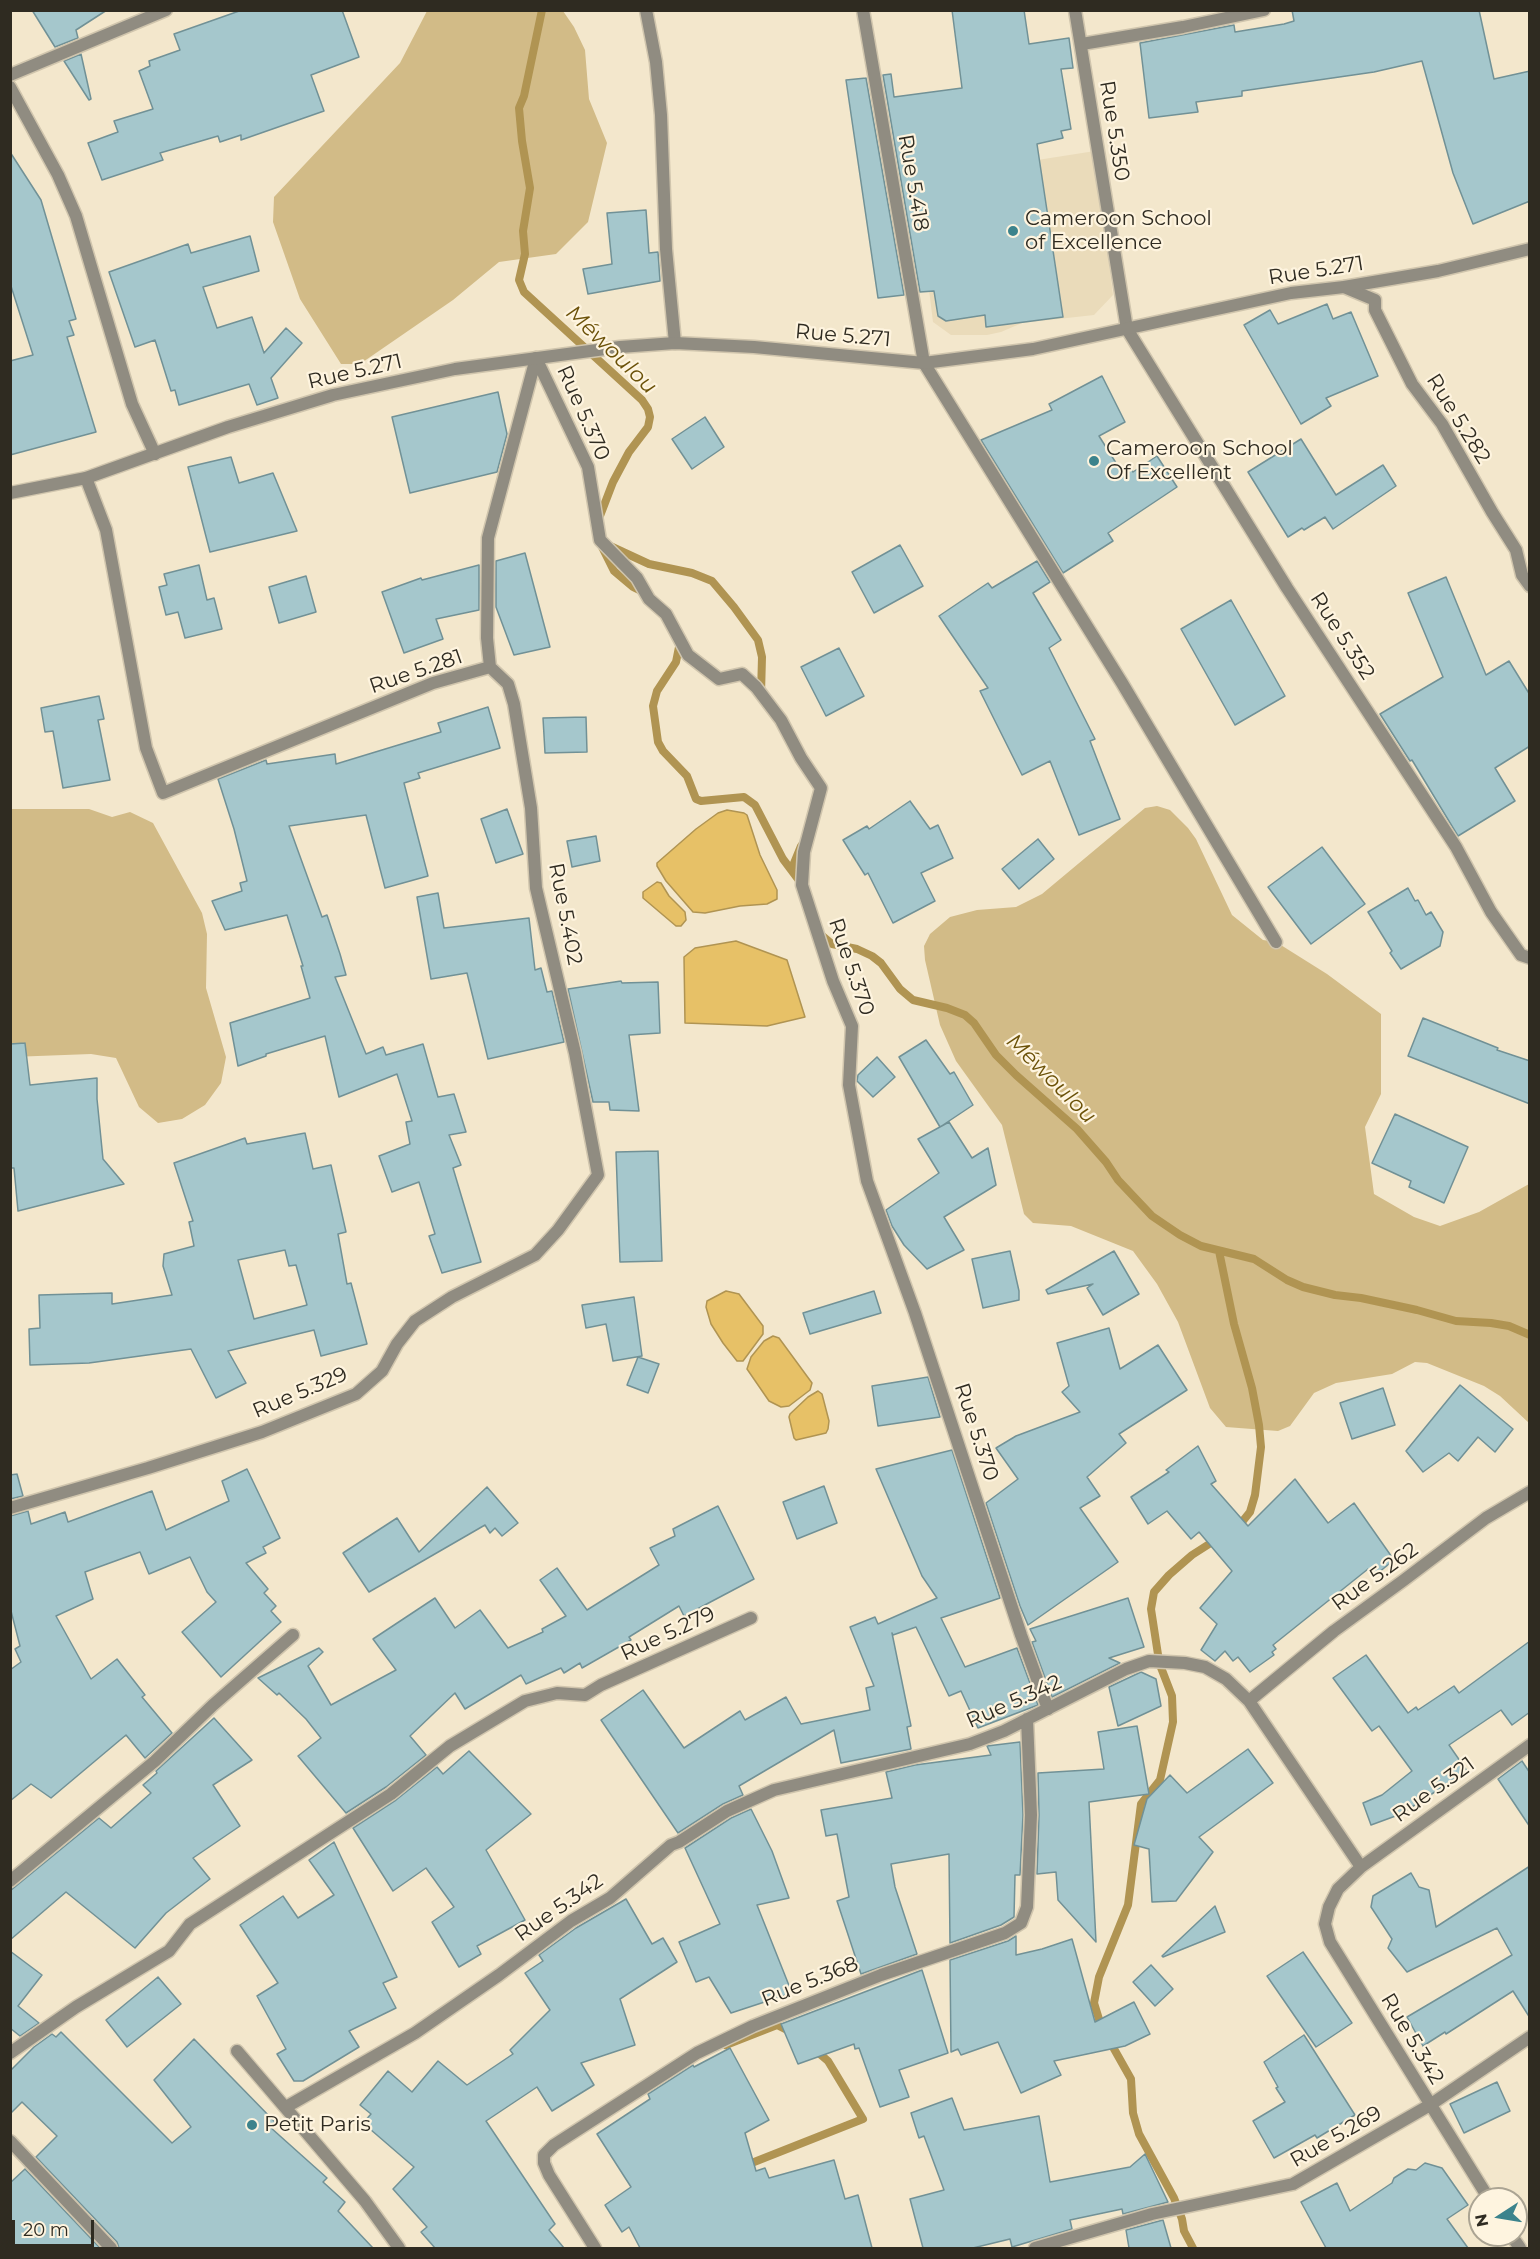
<!DOCTYPE html>
<html>
<head>
<meta charset="utf-8">
<style>
	body { margin:0 }
	#map { position:relative; width:1540px; height:2259px; overflow:hidden; background:#f3e7cc; font-family:Montserrat,sans-serif }
	canvas { display:block }
	.frame { position:absolute; inset:0; border:12px solid #2f2b21; pointer-events:none }
	.north { position:absolute; left:1468px; top:2187px; width:60px; height:60px; box-sizing:border-box; background:#fef4df; border:2px solid #aba493; border-radius:50%; rotate:258deg; font-size:16px; font-weight:700; line-height:24px; text-align:center; color:#2f2b21 }
	.north::after { content:''; display:block; margin:auto; width:21px; height:27px; background:#3c838c; clip-path:polygon(50% 0,100% 100%,50% 72%,0 100%) }
	.scale { position:absolute; left:12px; top:2220px; width:82px; height:27px; box-sizing:border-box; border:3px solid #2f2b21; border-top:0; padding-left:8px; font-size:18px; line-height:21px; white-space:nowrap; color:#2f2b21; -webkit-text-stroke:4px #fef4df; paint-order:stroke }
</style>
</head>
<body>
<div id="map">
<canvas width="1540" height="2259"></canvas>
<div class="frame"></div>
<div class="north">N</div>
<div class="scale">20 m</div>
</div>
<script>
const context = document.querySelector('canvas').getContext('2d');
context.lineJoin = 'round';
function fillPath(path, color) {
  context.fillStyle = color;
  context.fill(path, 'evenodd');
}
function poly(rows) {
  const path = new Path2D();
  for (const r of rows) {
    path.moveTo(r[0], r[1]);
    for (let i = 2; i < r.length; i += 2) path.lineTo(r[i], r[i + 1]);
  }
  return path;
}
function strokePath(path, color, width, dash) {
  context.strokeStyle = color;
  context.lineWidth = width;
  context.lineCap = dash ? 'butt' : 'round';
  context.setLineDash(dash || []);
  context.stroke(path);
}
function write(font, color, halo, rows, align = 'center') {
  context.font = font + ' Montserrat,sans-serif';
  context.lineWidth = 4.5;
  context.setLineDash([]);
  context.textBaseline = 'middle';
  context.strokeStyle = halo;
  context.fillStyle = color;
  for (const [text, x, y, turn = 0] of rows) {
    context.save();
    context.translate(x, y);
    context.rotate((+turn || 0) * Math.PI / 180);
    context.textAlign = isNaN(turn) ? turn : align;
    if (halo) context.strokeText(text, 0, 0);
    context.fillText(text, 0, 0);
    context.restore();
  }
}
fillPath(poly([
	[988,84,999,166,1095,151,1113,295,1094,315,1022,323,1001,332,987,335,951,335,933,322,905,96]
]), '#eadbba');
fillPath(poly([
	[427,11,563,11,574,27,585,50,589,99,607,143,588,222,556,254,499,262,453,300,360,364,341,364,300,299,273,222,274,197,400,63],
	[1157,806,1170,810,1188,828,1196,839,1232,915,1263,940,1276,942,1327,974,1381,1014,1381,1094,1365,1127,1374,1194,1414,1217,1440,1226,1479,1212,1529,1184,1529,1423,1500,1396,1484,1386,1427,1363,1415,1362,1392,1374,1336,1383,1314,1393,1290,1426,1278,1431,1226,1427,1210,1408,1178,1322,1157,1284,1133,1251,1071,1226,1033,1223,1024,1214,1002,1125,956,1061,940,1025,925,960,924,946,930,934,950,917,977,910,1016,907,1042,894,1145,808],
	[10,809,89,809,112,817,130,812,153,823,202,913,207,934,206,988,226,1057,221,1083,205,1105,182,1119,158,1123,139,1107,116,1058,91,1054,11,1057]
]), '#d2bb87');
const water = poly([
	[727,810,744,813,747,815,760,855,777,890,777,899,767,904,740,906,705,913,693,912,666,881,657,866,657,863,696,829,718,813,727,810],
	[657,882,661,883,669,896,685,912,686,920,681,926,676,926,643,898,643,892,657,882],
	[736,941,787,960,805,1017,767,1026,685,1023,684,957,695,948,736,941],
	[726,1291,739,1294,763,1326,763,1334,743,1361,737,1361,723,1343,711,1324,706,1307,707,1301,726,1291],
	[773,1336,779,1338,812,1383,810,1390,789,1406,781,1407,769,1401,747,1369,751,1357,764,1341,773,1336],
	[818,1391,822,1394,829,1421,828,1429,826,1433,796,1440,794,1438,789,1417,790,1414,808,1397,818,1391]
]);
fillPath(water, '#e7c167');
strokePath(water, '#b09452', 1.5);
strokePath(poly([
	[542,10,524,96,519,108,522,141,530,188,523,231,525,254,519,280,524,292,642,400,648,409,650,417,648,427,629,452,613,482,598,521],
	[601,545,614,571,633,587,645,593],
	[608,545,649,564,692,573,712,581,734,607,758,640,762,657,761,694],
	[680,642,676,662,657,691,653,706,658,742,663,751,687,776,696,799,701,801,744,797,755,805,783,859,804,887],
	[792,868,801,846],
	[819,933,832,944,857,949,872,956,881,963,900,989,913,1000,947,1008,965,1015,974,1023,996,1055,1016,1075,1077,1129,1106,1162,1118,1180,1152,1216,1180,1235,1201,1246,1254,1259,1287,1280,1303,1287,1335,1295,1361,1298,1417,1310,1456,1321,1491,1323,1509,1326,1530,1335],
	[1219,1251,1234,1324,1252,1388,1259,1425,1261,1447,1255,1495,1250,1512,1242,1522,1235,1527],
	[1159,1661,1151,1609,1154,1592,1169,1575,1192,1555,1217,1539],
	[1102,2029,1094,2003,1099,1977,1128,1905,1141,1804,1160,1780,1173,1722,1172,1696,1160,1665],
	[1109,2040,1131,2079,1133,2113,1139,2134,1174,2198,1182,2219,1184,2231,1193,2248],
	[726,2045,777,2025,791,2032],
	[744,2166,863,2119,828,2061,814,2049]
]), '#b09452', 8);
const building = poly([
	[32,10,107,10,76,30,78,38,55,47,32,10],
	[242,10,342,10,359,57,311,75,324,111,241,140,241,135,220,142,218,136,160,153,163,160,102,180,88,143,118,132,114,121,153,109,139,71,150,66,149,61,180,50,174,34,242,10],
	[952,10,1024,10,1029,44,1069,38,1073,68,1061,69,1071,129,1061,131,1063,138,1037,144,1063,317,986,327,985,315,946,321,938,316,934,291,920,292,883,75,891,74,894,97,962,88,952,10],
	[1292,10,1479,10,1494,79,1530,71,1530,201,1473,224,1453,173,1422,61,1374,72,1242,91,1242,96,1196,102,1198,112,1149,118,1140,43,1234,25,1235,32,1284,24,1294,21,1292,10],
	[81,54,91,99,89,100,64,61,81,54],
	[866,78,904,295,878,298,846,80,866,78],
	[10,152,41,200,76,319,69,321,74,335,67,337,96,432,10,455,10,361,33,355,10,283,10,152],
	[646,210,649,253,658,252,660,281,588,294,583,269,612,264,607,213,646,210],
	[250,236,259,271,203,287,217,328,252,317,264,353,286,328,302,343,271,378,278,398,257,405,249,384,179,405,175,390,171,391,155,340,135,347,109,272,188,244,191,253,250,236],
	[1327,304,1333,319,1351,312,1378,376,1326,398,1331,406,1301,424,1244,325,1270,310,1278,324,1327,304],
	[1102,376,1125,422,1099,436,1123,474,1131,469,1133,472,1157,456,1177,487,1108,533,1113,541,1063,573,981,440,1052,410,1049,404,1102,376],
	[498,392,507,434,497,472,410,493,392,417,498,392],
	[705,417,724,447,692,469,672,439,705,417],
	[1301,439,1336,495,1383,465,1396,486,1333,529,1325,517,1304,530,1302,528,1288,537,1248,472,1301,439],
	[231,457,239,483,273,473,297,531,210,552,188,467,231,457],
	[900,545,923,586,874,613,852,572,900,545],
	[525,553,550,647,514,655,496,607,496,561,525,553],
	[1037,561,1050,582,1033,593,1061,640,1049,648,1095,739,1090,741,1120,819,1079,835,1050,761,1022,775,980,691,988,688,939,616,988,583,992,588,1037,561],
	[199,565,207,600,214,598,222,629,185,638,178,612,166,615,159,587,167,585,164,574,199,565],
	[479,565,479,610,436,619,443,639,404,653,382,592,421,578,422,580,479,565],
	[306,576,316,612,279,623,269,587,306,576],
	[1446,577,1486,675,1509,661,1530,695,1530,746,1495,768,1515,801,1458,836,1412,760,1410,761,1380,714,1443,677,1408,593,1446,577],
	[1231,600,1285,696,1235,725,1181,629,1231,600],
	[839,648,864,696,826,716,801,667,839,648],
	[99,696,104,719,98,720,110,780,63,788,53,731,45,732,41,708,99,696],
	[488,707,500,748,418,773,420,778,404,783,428,876,385,888,366,815,289,826,322,917,327,915,340,954,346,975,335,977,366,1054,383,1047,386,1055,423,1044,438,1097,454,1094,466,1132,449,1135,461,1165,453,1168,481,1262,442,1273,429,1236,435,1234,419,1182,392,1192,379,1156,410,1144,406,1122,412,1121,397,1074,339,1097,325,1036,266,1054,266,1056,238,1066,230,1023,310,998,301,966,303,966,287,915,225,930,212,901,242,891,240,883,247,881,234,829,218,779,266,760,267,764,335,754,336,764,441,732,438,723,488,707],
	[586,717,587,752,545,753,543,718,586,717],
	[910,801,930,829,938,825,953,858,921,873,935,901,893,923,868,873,865,875,843,840,867,826,869,829,910,801],
	[507,809,523,854,496,863,481,819,507,809],
	[596,836,600,861,572,867,567,841,596,836],
	[1038,839,1054,859,1019,889,1002,869,1038,839],
	[1322,847,1365,904,1311,944,1268,887,1322,847],
	[1408,888,1415,901,1418,900,1426,915,1431,912,1443,932,1440,946,1401,969,1390,953,1392,951,1368,912,1408,888],
	[438,893,444,928,529,918,535,970,541,968,547,992,552,991,564,1042,488,1059,467,973,431,979,417,897,438,893],
	[621,981,622,983,658,982,660,1033,629,1035,639,1111,610,1110,609,1102,593,1102,568,989,621,981],
	[1423,1018,1498,1048,1497,1050,1530,1061,1530,1104,1408,1056,1423,1018],
	[926,1040,950,1074,954,1072,973,1105,940,1127,899,1057,926,1040],
	[25,1043,30,1085,97,1078,97,1099,103,1159,124,1184,18,1211,14,1168,10,1168,10,1044,25,1043],
	[877,1057,895,1077,873,1097,857,1081,858,1075,877,1057],
	[1395,1114,1468,1147,1444,1203,1409,1187,1411,1181,1372,1163,1395,1114],
	[949,1122,972,1158,988,1148,996,1185,944,1217,964,1250,927,1269,904,1245,892,1226,886,1210,939,1173,918,1139,949,1122],
	[305,1133,313,1169,331,1165,346,1232,338,1234,347,1284,351,1283,367,1344,321,1356,314,1330,228,1351,246,1383,216,1398,191,1349,89,1363,30,1365,29,1329,40,1328,39,1295,112,1293,112,1304,172,1295,163,1266,164,1254,194,1246,189,1222,193,1221,174,1163,245,1138,247,1144,305,1133],
	[285,1250,289,1266,296,1265,307,1305,254,1319,238,1260,285,1250],
	[658,1151,662,1261,620,1262,616,1152,658,1151],
	[1010,1251,1019,1291,1019,1300,983,1308,972,1259,1010,1251],
	[1114,1251,1139,1294,1103,1315,1087,1288,1093,1284,1048,1294,1046,1290,1114,1251],
	[874,1291,881,1313,810,1334,803,1313,874,1291],
	[634,1297,642,1356,613,1361,606,1324,586,1328,582,1305,634,1297],
	[1109,1328,1120,1369,1158,1345,1187,1390,1119,1434,1126,1443,1087,1477,1100,1496,1080,1508,1118,1562,1028,1625,1020,1606,986,1503,1018,1479,996,1448,1016,1436,1080,1412,1062,1392,1069,1386,1057,1343,1109,1328],
	[638,1357,659,1364,648,1393,627,1385,638,1357],
	[928,1377,940,1417,878,1426,872,1386,928,1377],
	[1460,1385,1513,1429,1495,1452,1478,1437,1458,1461,1449,1453,1423,1472,1406,1451,1460,1385],
	[1383,1388,1395,1425,1352,1439,1340,1403,1383,1388],
	[1198,1446,1216,1481,1211,1484,1248,1526,1295,1479,1328,1523,1354,1503,1394,1560,1373,1577,1368,1569,1273,1645,1276,1649,1272,1652,1274,1655,1250,1672,1238,1657,1233,1661,1225,1651,1215,1661,1201,1650,1217,1624,1200,1608,1232,1571,1199,1532,1191,1539,1167,1511,1148,1524,1131,1497,1169,1472,1166,1470,1198,1446],
	[952,1450,1000,1598,941,1618,965,1667,1017,1648,1038,1705,978,1728,961,1691,949,1696,916,1627,893,1635,892,1633,911,1726,907,1727,911,1749,841,1763,834,1730,739,1786,743,1795,723,1804,678,1833,601,1720,643,1690,684,1748,740,1711,745,1720,786,1697,801,1724,870,1710,866,1688,874,1686,850,1627,875,1617,878,1624,937,1598,922,1576,876,1469,952,1450],
	[247,1469,280,1538,263,1547,266,1553,246,1563,268,1589,264,1593,276,1606,271,1611,281,1622,221,1677,182,1632,216,1602,207,1592,190,1557,149,1574,140,1552,85,1572,93,1599,56,1616,91,1679,117,1659,145,1695,142,1697,172,1733,145,1758,126,1735,51,1798,31,1784,10,1801,10,1670,21,1662,15,1649,20,1646,10,1607,10,1516,28,1511,31,1524,65,1512,68,1522,152,1491,166,1530,229,1501,222,1481,247,1469],
	[17,1474,23,1496,10,1499,10,1475,17,1474],
	[824,1486,837,1523,797,1539,783,1502,824,1486],
	[487,1487,518,1523,502,1536,495,1528,490,1533,485,1525,369,1592,343,1553,397,1518,419,1552,487,1487],
	[718,1506,754,1579,684,1616,679,1606,629,1637,631,1640,582,1668,580,1663,564,1673,561,1668,526,1684,521,1675,465,1709,455,1693,410,1736,426,1755,386,1787,346,1813,298,1756,321,1738,306,1719,279,1693,277,1695,258,1678,319,1648,323,1652,308,1666,331,1705,396,1670,373,1639,435,1598,455,1628,480,1610,508,1648,543,1632,542,1629,566,1616,540,1580,557,1568,587,1610,659,1565,650,1548,675,1536,673,1529,718,1506],
	[1128,1598,1144,1647,1109,1658,1120,1663,1052,1697,1032,1642,1036,1641,1030,1629,1128,1598],
	[1530,1641,1530,1712,1512,1725,1501,1710,1449,1745,1467,1771,1401,1814,1371,1825,1363,1803,1382,1795,1412,1771,1379,1726,1372,1731,1333,1678,1366,1655,1408,1713,1416,1707,1418,1710,1454,1686,1459,1693,1530,1641],
	[1141,1672,1156,1679,1161,1706,1118,1726,1109,1687,1141,1672],
	[214,1718,252,1760,213,1785,240,1826,193,1858,210,1879,166,1913,135,1948,66,1892,10,1940,10,1891,99,1818,111,1828,151,1793,143,1785,157,1773,156,1771,214,1718],
	[1137,1726,1149,1794,1089,1802,1096,1942,1058,1900,1056,1872,1037,1874,1039,1815,1038,1773,1104,1769,1098,1732,1137,1726],
	[1020,1742,1023,1815,1020,1875,1015,1875,1014,1917,1001,1925,950,1943,949,1854,891,1864,895,1887,917,1954,861,1974,837,1901,849,1897,837,1834,826,1836,821,1810,892,1798,886,1772,915,1765,991,1755,987,1746,1020,1742],
	[1248,1749,1273,1783,1199,1837,1213,1852,1176,1901,1152,1902,1149,1849,1134,1845,1147,1799,1170,1775,1187,1793,1248,1749],
	[469,1751,531,1814,486,1850,525,1920,477,1946,481,1954,459,1967,432,1922,454,1907,426,1868,393,1891,353,1828,396,1800,437,1767,443,1774,469,1751],
	[1522,1761,1530,1773,1530,1827,1498,1779,1522,1761],
	[751,1809,772,1851,789,1898,757,1905,792,1993,731,2013,709,1977,696,1982,679,1942,720,1924,685,1848,731,1818,751,1809],
	[334,1842,397,1977,383,1983,396,2008,349,2031,359,2047,303,2081,294,2081,277,2054,286,2049,257,1996,278,1983,240,1925,283,1896,298,1918,334,1895,309,1860,334,1842],
	[1530,1866,1530,2018,1513,1991,1446,2034,1445,2032,1423,2046,1407,2017,1512,1955,1497,1928,1407,1972,1388,1948,1392,1939,1371,1907,1373,1896,1411,1873,1419,1887,1429,1890,1436,1927,1530,1866],
	[626,1899,652,1944,663,1938,677,1962,620,1999,635,2045,581,2063,594,2085,552,2111,537,2087,486,2121,555,2224,549,2230,564,2248,435,2248,421,2232,427,2227,393,2189,414,2167,363,2123,371,2114,360,2105,388,2071,412,2092,438,2061,467,2085,513,2054,510,2050,550,2010,525,1973,543,1961,539,1955,576,1928,626,1899],
	[1215,1906,1225,1932,1163,1957,1162,1956,1215,1906],
	[1016,1936,1016,1955,1042,1949,1072,1939,1095,2022,1134,2002,1150,2034,1125,2046,1054,2061,1061,2075,1021,2093,998,2042,961,2055,958,2049,951,2052,950,1960,1008,1941,1016,1936],
	[10,1951,42,1975,18,2006,39,2023,20,2036,10,2028,10,1951],
	[1303,1952,1352,2023,1316,2047,1267,1976,1303,1952],
	[1151,1965,1173,1989,1155,2006,1133,1982,1151,1965],
	[922,1970,948,2053,899,2070,909,2097,880,2107,859,2048,855,2049,854,2044,798,2064,781,2024,922,1970],
	[158,1977,181,2004,127,2047,106,2020,158,1977],
	[61,2032,172,2143,191,2127,154,2080,194,2039,275,2122,270,2127,327,2178,323,2182,345,2202,338,2211,373,2248,119,2248,117,2242,36,2157,57,2136,22,2102,10,2114,10,2071,34,2047,52,2034,56,2037,61,2032],
	[1304,2035,1355,2115,1317,2138,1315,2135,1274,2158,1253,2121,1285,2102,1276,2088,1278,2087,1264,2062,1304,2035],
	[730,2048,769,2120,745,2133,756,2171,765,2168,769,2178,834,2160,845,2199,858,2195,872,2248,640,2248,629,2227,622,2232,605,2205,631,2187,597,2134,650,2099,648,2094,693,2065,694,2067,730,2048],
	[1497,2082,1510,2111,1464,2133,1450,2104,1497,2082],
	[952,2098,964,2130,1039,2116,1050,2182,1130,2167,1145,2154,1168,2202,1123,2214,1122,2209,1070,2220,1072,2229,1012,2247,1010,2239,973,2248,923,2248,910,2199,944,2190,924,2136,919,2138,911,2113,952,2098],
	[1425,2163,1442,2168,1468,2205,1447,2219,1468,2248,1326,2248,1301,2202,1337,2183,1350,2211,1392,2183,1394,2178,1408,2169,1416,2170,1425,2163],
	[25,2169,100,2248,10,2248,10,2183,25,2169],
	[1163,2220,1171,2248,1129,2248,1126,2230,1163,2220]
]);
fillPath(building, '#a5c7cc');
strokePath(building, '#719196', 1.5);
const minor = poly([
	[646,10,656,62,661,115,666,249,675,343],
	[863,10,924,363,1122,683,1276,942],
	[1075,10,1127,329,1287,588,1456,847,1491,912,1521,955,1530,958],
	[1082,44,1183,27,1264,10],
	[10,75,166,10],
	[10,87,58,175,76,216,132,404,155,454],
	[1344,287,1375,300,1375,310,1412,384,1442,424,1492,512,1516,550,1522,575,1530,586],
	[536,358,588,467,600,540,637,578,649,599,666,614,688,655,719,679,742,674,756,687,781,720,801,758,821,788,804,852,802,885,833,981,852,1026,849,1085,867,1181,915,1313,1021,1635,1048,1709],
	[86,478,106,530,146,748,163,793,433,683,490,667,487,638,488,538,536,358],
	[10,1508,148,1468,262,1432,356,1394,382,1371,397,1344,415,1321,452,1297,535,1255,558,1230,598,1175,575,1053,536,888,531,808,514,704,508,684,490,667],
	[1249,1701,1334,1631,1404,1580,1486,1518,1530,1492],
	[1361,1867,1530,1745],
	[10,1881,155,1761,213,1705,293,1635],
	[237,2051,365,2201,399,2248],
	[10,2053,76,2007,169,1951,190,1924,391,1794,450,1746,525,1701,557,1693,585,1695,601,1685,751,1618],
	[286,2107,415,2033,499,1975,571,1921,610,1898,671,1845,679,1842,727,1811,774,1790,970,1744,1004,1731,1126,1669,1149,1661,1185,1663,1205,1667,1226,1679,1249,1701,1361,1867,1338,1889,1329,1907,1325,1924,1330,1942,1489,2199],
	[10,2141,111,2248],
	[1511,2235,1520,2248],
	[595,2248,549,2175,544,2163,544,2155,554,2145,697,2053,753,2026,881,1975,1005,1933,1021,1923,1027,1907,1031,1815,1027,1719],
	[1035,2248,1152,2214,1293,2184,1430,2105,1530,2037]
]);
const tertiary = poly([
	[10,493,86,478,228,427,333,395,455,369,620,347,675,343,754,347,924,363,1033,349,1291,293,1344,287,1438,271,1530,249]
]);
strokePath(minor, '#d0c5ad', 15);
strokePath(tertiary, '#d0c5ad', 15);
strokePath(minor, '#908c81', 12);
strokePath(tertiary, '#908c81', 12);
for (const [x, y, r, color] of [
	[1013,231,6,"#3c838c"],
	[1094,461,6,"#3c838c"],
	[252,2125,6,"#3c838c"]
]) {
  const dot = new Path2D();
  dot.arc(x, y, r, 0, 2 * Math.PI);
  context.fillStyle = color;
  context.fill(dot);
  strokePath(dot, '#fef4df', 2);
}
write('21px', '#2f2b21', '#fef4df', [
	["Rue 5.350",1114,131,81],
	["Rue 5.418",913,183,80],
	["Rue 5.271",1316,271,-9],
	["Rue 5.271",843,336,5],
	["Rue 5.271",355,372,-13],
	["Rue 5.370",583,413,66],
	["Rue 5.282",1458,419,58],
	["Rue 5.352",1342,636,57],
	["Rue 5.281",416,672,-19],
	["Rue 5.402",565,914,79],
	["Rue 5.370",851,967,71],
	["Rue 5.329",300,1393,-23],
	["Rue 5.370",976,1432,72],
	["Rue 5.262",1375,1577,-36],
	["Rue 5.279",668,1634,-25],
	["Rue 5.342",1014,1702,-24],
	["Rue 5.321",1434,1790,-36],
	["Rue 5.342",559,1908,-35],
	["Rue 5.368",810,1982,-22],
	["Rue 5.342",1412,2039,59],
	["Rue 5.269",1336,2137,-30]
]);
write('21px', '#2f2b21', '#fef4df', [
	["Cameroon School",1025,219],
	["of Excellence",1025,243],
	["Cameroon School",1106,449],
	["Of Excellent",1106,473],
	["Petit Paris",264,2125]
], 'left');
write('italic 22px', '#6b5108', '#fef4df', [
	["Méwoulou",611,350,44],
	["Méwoulou",1051,1079,45]
]);
</script>
</body>
</html>
